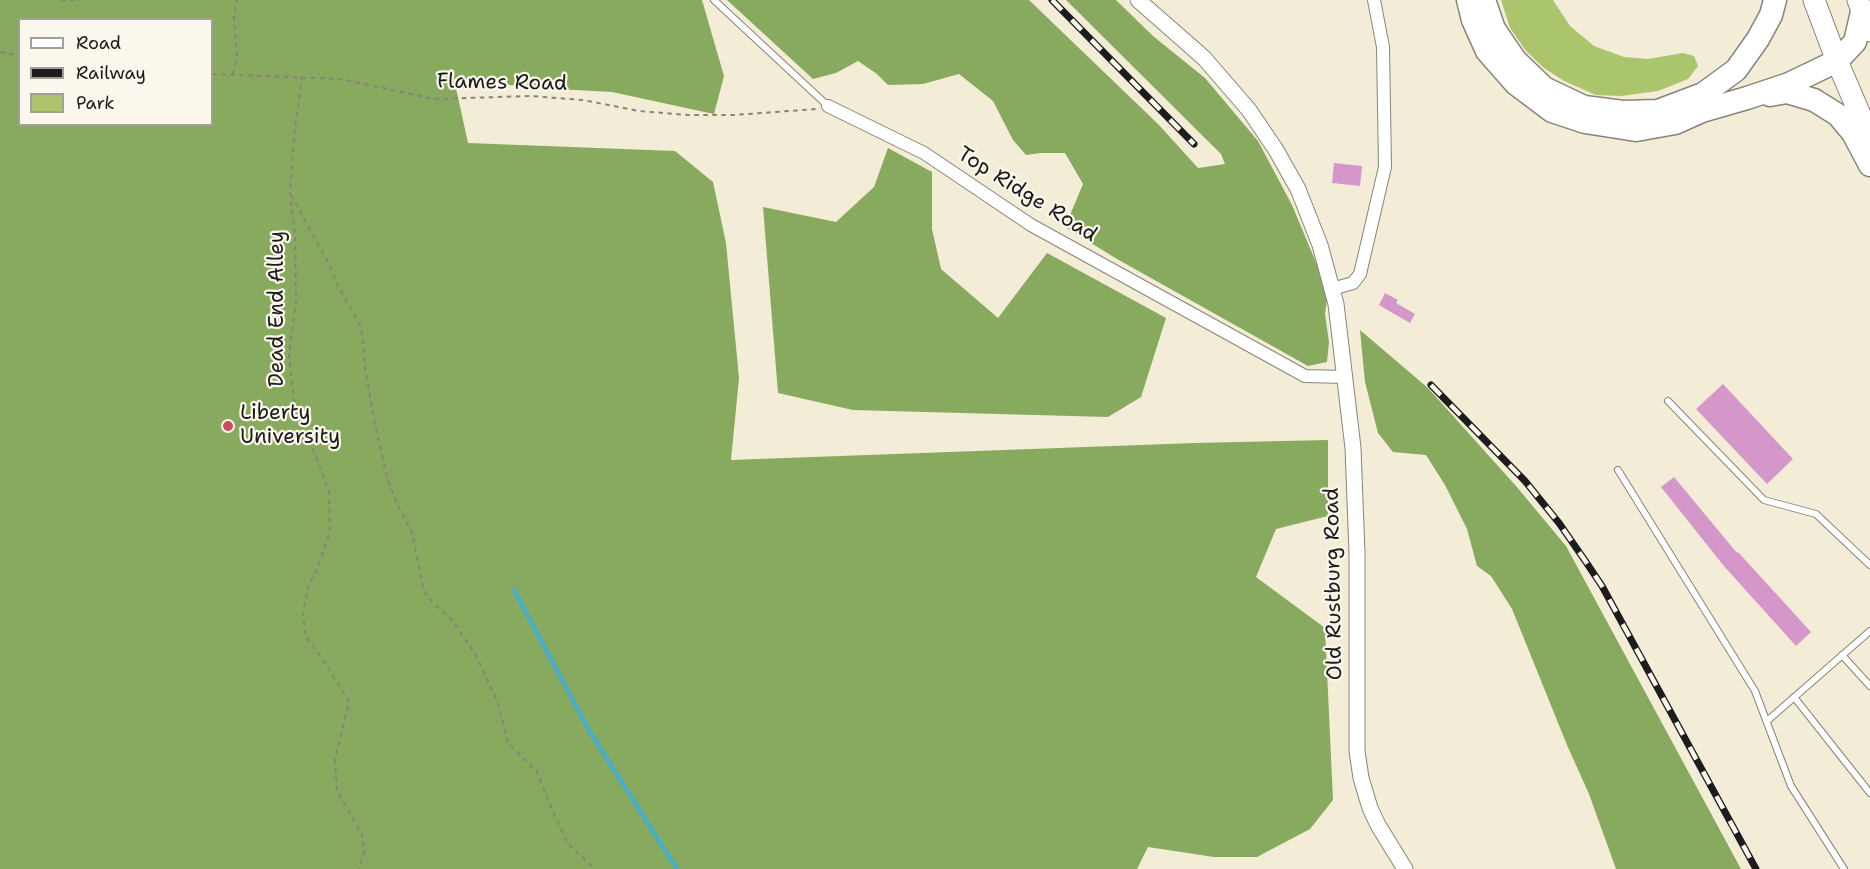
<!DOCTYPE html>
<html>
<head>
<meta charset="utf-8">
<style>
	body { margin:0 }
	#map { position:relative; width:1870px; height:869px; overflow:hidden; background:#f3ecd6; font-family:"Shantell Sans",sans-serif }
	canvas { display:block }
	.legend { position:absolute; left:18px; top:18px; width:195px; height:108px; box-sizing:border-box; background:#fbf7ec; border:2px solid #a29f99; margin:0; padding:8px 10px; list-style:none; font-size:18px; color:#1c1c1c }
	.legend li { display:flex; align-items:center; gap:12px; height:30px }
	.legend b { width:30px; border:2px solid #a29f99 }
</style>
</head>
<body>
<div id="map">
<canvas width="1870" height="869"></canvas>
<ul class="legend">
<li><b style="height:8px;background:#fff"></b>Road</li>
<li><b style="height:8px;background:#1c1c1c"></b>Railway</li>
<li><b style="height:16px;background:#aac56b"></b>Park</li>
</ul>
</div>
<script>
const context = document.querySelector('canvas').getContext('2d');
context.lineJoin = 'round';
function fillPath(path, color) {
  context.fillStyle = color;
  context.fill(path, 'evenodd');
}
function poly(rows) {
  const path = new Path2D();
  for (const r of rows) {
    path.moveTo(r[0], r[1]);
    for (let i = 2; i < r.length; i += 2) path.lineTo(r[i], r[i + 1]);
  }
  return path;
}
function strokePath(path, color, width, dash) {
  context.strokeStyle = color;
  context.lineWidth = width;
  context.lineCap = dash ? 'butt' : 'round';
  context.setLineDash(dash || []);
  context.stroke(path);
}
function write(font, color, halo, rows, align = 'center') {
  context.font = font + ' "Shantell Sans",sans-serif';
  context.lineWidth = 4.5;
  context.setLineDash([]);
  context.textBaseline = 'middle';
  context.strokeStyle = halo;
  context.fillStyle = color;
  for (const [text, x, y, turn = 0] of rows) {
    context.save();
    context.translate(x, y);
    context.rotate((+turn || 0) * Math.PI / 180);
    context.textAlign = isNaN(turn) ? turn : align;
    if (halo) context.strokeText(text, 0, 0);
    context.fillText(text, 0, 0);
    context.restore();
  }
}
fillPath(poly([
	[1501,0,1553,0,1570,26,1594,46,1624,57,1648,59,1683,53,1694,56,1698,66,1688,79,1658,91,1621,96,1596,95,1564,81,1544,68,1526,51,1510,28]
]), '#aac56b');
fillPath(poly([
	[0,0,702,0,724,76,714,114,612,92,538,88,454,79,468,143,675,151,713,182,726,243,739,378,731,460,1195,443,1328,440,1328,516,1276,529,1256,577,1325,628,1333,800,1310,829,1257,857,1214,857,1148,847,1137,869,0,869],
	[20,20,212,20,212,124,20,124],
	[727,0,1029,0,1159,125,1198,168,1225,164,1221,154,1066,0,1116,0,1153,36,1205,78,1258,141,1292,205,1320,272,1327,299,1325,314,1329,342,1327,362,1308,366,1117,259,1065,227,1083,184,1065,153,1041,153,1026,155,1013,140,993,101,959,74,923,84,888,85,877,74,858,61,836,73,813,79],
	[888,148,932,172,932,229,941,269,998,318,1047,253,1166,318,1141,397,1108,417,853,410,778,393,763,207,836,222,874,187],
	[1360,330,1428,388,1516,486,1566,546,1741,869,1616,869,1589,794,1567,745,1512,609,1491,576,1477,566,1467,529,1445,485,1426,455,1393,452,1378,433,1365,382]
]), '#87aa5f');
strokePath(poly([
	[514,590,590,732,677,869]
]), '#4aaec9', 4.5);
fillPath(poly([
	[1334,163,1362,166,1360,186,1332,183],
	[1385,293,1398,300,1396,303,1415,314,1410,323,1379,305],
	[1723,384,1793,459,1767,484,1696,409],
	[1674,477,1737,553,1738,552,1811,632,1796,646,1723,565,1661,487]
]), '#d597ca');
const service = poly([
	[714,0,828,106],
	[1668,401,1764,500,1816,514,1870,565],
	[1618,470,1755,691,1791,786,1844,869],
	[1842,655,1870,686],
	[1794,697,1870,793],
	[1767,721,1870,631]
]);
const minor = poly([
	[828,106,924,153,1031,225,1305,376,1346,377],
	[1332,289,1353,283,1360,274,1385,167,1383,47,1374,0]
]);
const tertiary = poly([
	[1138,0,1204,58,1249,110,1276,150,1298,189,1320,245,1336,304,1353,448,1357,553,1357,751,1361,778,1370,808,1378,825,1405,869]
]);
const trunk = poly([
	[1814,0,1837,61,1870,138],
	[1858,0,1870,31]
]);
const motorway = poly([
	[1468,0,1473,20,1487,51,1516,84,1552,111,1585,122,1636,130,1675,123,1702,111,1747,98,1789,84,1837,61,1855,42,1862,12],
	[1484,0,1494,29,1515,60,1544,88,1584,107,1623,112,1658,111,1703,94,1736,70,1758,39,1771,15,1775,0],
	[1770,95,1787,92,1814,100,1838,115,1853,133,1870,165]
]);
strokePath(service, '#888479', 8);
strokePath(minor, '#888479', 14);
strokePath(tertiary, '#888479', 17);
strokePath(trunk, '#888479', 23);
strokePath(motorway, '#888479', 25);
strokePath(poly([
	[61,0,80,0],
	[0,52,20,56],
	[212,74,341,79,434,99,530,96,583,100,639,111,687,115,734,115,817,109],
	[233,74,237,56,234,17,237,0],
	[302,76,294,136,290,193,295,233,296,301,289,355,295,409,312,446,329,492,330,531,318,567,308,587,303,614,305,635,327,666,349,702,335,760,337,791,362,834,364,852,359,869],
	[291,195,330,266,340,290,360,325,363,338,365,366,374,420,386,473,394,497,412,533,424,591,432,602,452,620,475,654,498,703,508,743,537,772,552,810,569,845,595,869]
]), '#888479', 2, [4.5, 4.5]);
strokePath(service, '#fff', 6);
strokePath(minor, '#fff', 12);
strokePath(tertiary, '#fff', 15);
strokePath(trunk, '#fff', 21);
strokePath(motorway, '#fff', 22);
const rail = poly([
	[1052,0,1194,144],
	[1431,385,1525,481,1559,523,1586,562,1602,586,1756,869]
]);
strokePath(rail, '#1c1c1c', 7);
strokePath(rail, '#fbf7ec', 4.5, [14]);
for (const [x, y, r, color] of [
	[228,426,6,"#d1495b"]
]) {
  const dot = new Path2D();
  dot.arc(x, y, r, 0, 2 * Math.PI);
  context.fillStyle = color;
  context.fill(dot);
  strokePath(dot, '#fbf7ec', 2);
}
write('21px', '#1c1c1c', '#fbf7ec', [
	["Flames Road",502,83,1],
	["Top Ridge Road",1027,195,32],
	["Dead End Alley",278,309,-90],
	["Old Rustburg Road",1334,584,-91]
]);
write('21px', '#1c1c1c', '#fbf7ec', [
	["Liberty",240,414],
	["University",240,438]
], 'left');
</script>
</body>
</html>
